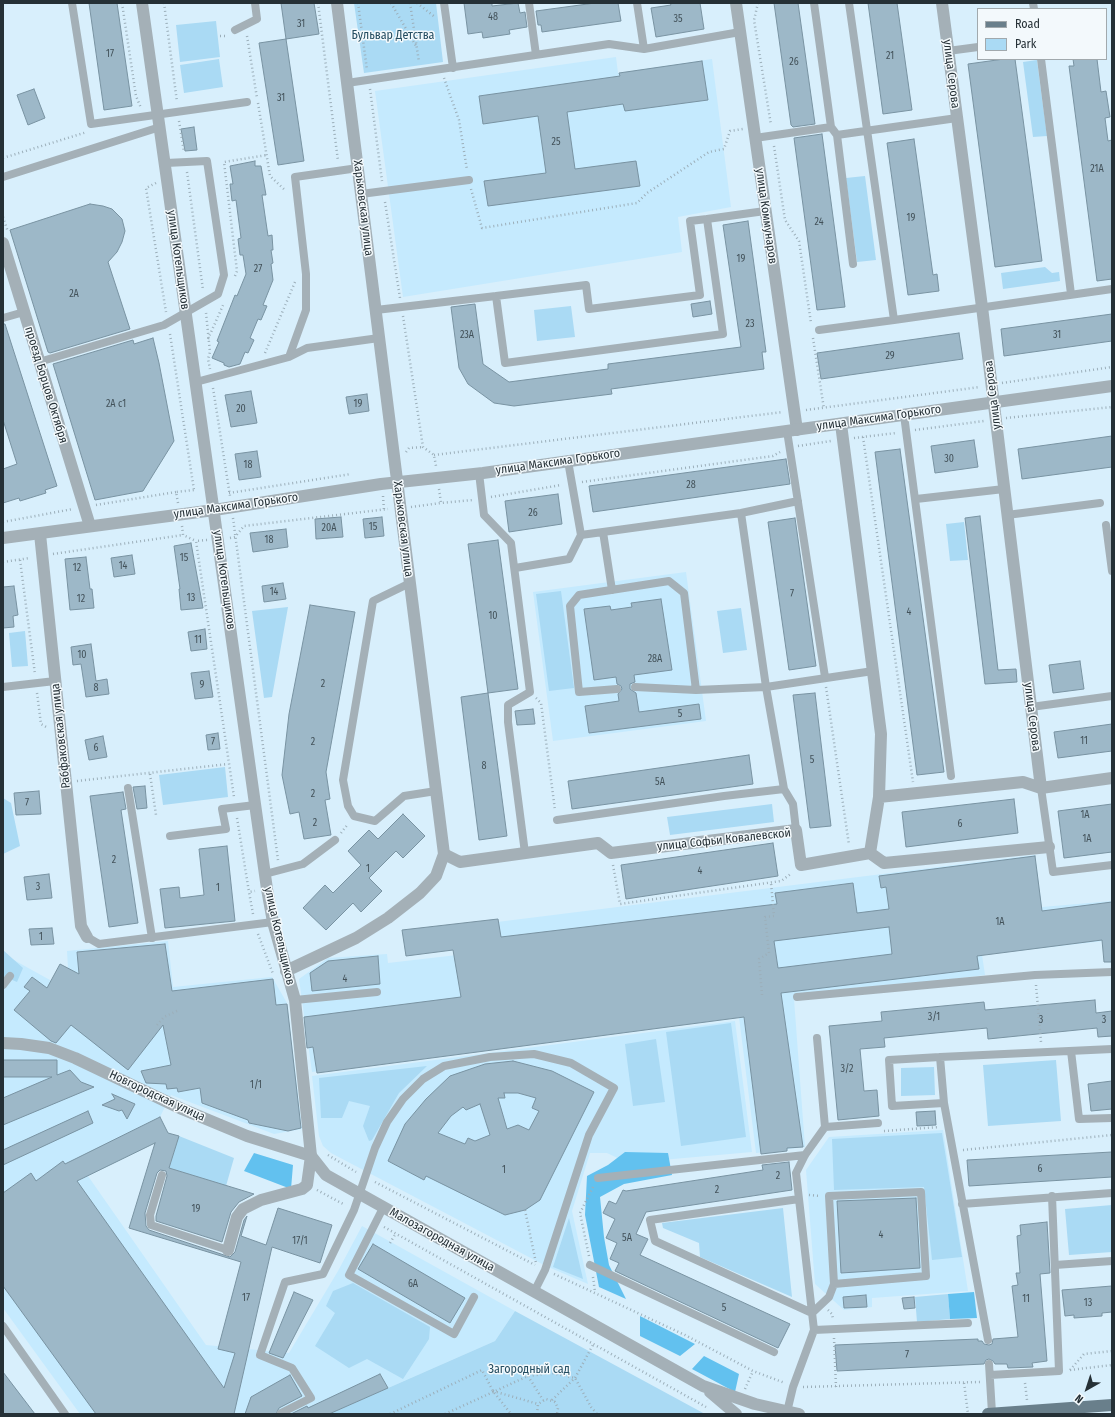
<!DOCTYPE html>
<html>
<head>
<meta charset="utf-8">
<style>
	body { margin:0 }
	#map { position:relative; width:1115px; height:1417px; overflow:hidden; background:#d8effc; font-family:"Fira Sans Condensed",sans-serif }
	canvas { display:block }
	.frame { position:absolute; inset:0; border:4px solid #253036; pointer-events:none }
	.legend { position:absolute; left:977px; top:8px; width:130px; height:52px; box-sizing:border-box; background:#f3f9fc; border:1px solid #a1a9ad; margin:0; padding:5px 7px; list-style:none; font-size:12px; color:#253036 }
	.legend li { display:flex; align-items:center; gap:8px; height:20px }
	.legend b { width:20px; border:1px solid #a1a9ad }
	.north { position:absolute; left:1067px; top:1369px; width:40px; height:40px; -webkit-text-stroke:3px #f3f9fc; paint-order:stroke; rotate:219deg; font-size:11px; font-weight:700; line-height:16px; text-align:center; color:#253036 }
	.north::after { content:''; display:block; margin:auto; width:14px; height:18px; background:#253036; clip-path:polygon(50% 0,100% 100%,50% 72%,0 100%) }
</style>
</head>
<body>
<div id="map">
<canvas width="1115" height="1417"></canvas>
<div class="frame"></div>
<ul class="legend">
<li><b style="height:5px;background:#697f8b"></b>Road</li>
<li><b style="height:11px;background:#aadaf4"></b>Park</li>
</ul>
<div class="north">N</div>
</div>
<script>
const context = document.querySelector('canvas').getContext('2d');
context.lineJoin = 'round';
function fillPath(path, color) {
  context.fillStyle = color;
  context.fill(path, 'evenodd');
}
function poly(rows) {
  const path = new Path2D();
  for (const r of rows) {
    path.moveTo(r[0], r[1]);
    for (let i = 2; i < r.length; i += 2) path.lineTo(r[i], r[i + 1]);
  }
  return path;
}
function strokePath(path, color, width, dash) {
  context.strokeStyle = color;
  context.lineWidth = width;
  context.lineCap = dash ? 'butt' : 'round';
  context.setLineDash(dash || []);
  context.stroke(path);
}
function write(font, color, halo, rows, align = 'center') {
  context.font = font + ' "Fira Sans Condensed",sans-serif';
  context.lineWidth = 3;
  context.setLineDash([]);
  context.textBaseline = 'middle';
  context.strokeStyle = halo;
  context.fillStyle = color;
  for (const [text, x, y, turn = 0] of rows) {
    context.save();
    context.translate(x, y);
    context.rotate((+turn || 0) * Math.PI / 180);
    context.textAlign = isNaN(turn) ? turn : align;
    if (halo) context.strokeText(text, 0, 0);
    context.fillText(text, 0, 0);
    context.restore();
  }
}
fillPath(poly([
	[616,57,618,73,712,59,731,207,678,217,682,252,403,297,375,91],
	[686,572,706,721,553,741,533,592],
	[1035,855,1042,907,1112,901,1112,940,982,955,985,975,794,999,805,1147,756,1153,739,1017,312,1072,299,979,328,958,387,954,388,963,483,952,481,924],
	[168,941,173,987,272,977,287,1003,302,1129,274,1134,171,1095,160,1117,169,1136,88,1176,206,1345,289,1353,338,1271,362,1226,515,1311,495,1341,329,1414,80,1414,3,1308,3,954,59,985,68,968,67,951],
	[735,1021,752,1152,628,1163,607,1153,590,1153,572,1211,588,1284,546,1266,331,1153,323,1146,319,1136,312,1076],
	[943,1130,968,1291,872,1298,872,1307,844,1310,815,1284,806,1170,829,1137]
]), '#c5eafe');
fillPath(poly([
	[354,3,436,3,443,62,364,73],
	[216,21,220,57,180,62,176,25],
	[219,59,223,87,184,93,180,65],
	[1037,60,1047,136,1033,137,1023,62],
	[865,176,876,260,857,262,846,178],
	[1045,267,1052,273,1059,272,1060,281,1003,289,1001,273],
	[571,306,575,337,537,341,534,310],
	[964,522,968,560,950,561,946,524],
	[561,591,574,688,549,691,536,594],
	[288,607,272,697,264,698,252,611],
	[741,608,747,650,723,653,717,611],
	[25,631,28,666,12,667,9,633],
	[225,767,228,797,163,805,159,775],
	[3,798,11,803,20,846,3,854],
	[772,804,774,822,670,835,667,817],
	[3,950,23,968,17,982,3,976],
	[731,1023,746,1137,681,1146,666,1032],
	[656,1039,665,1102,633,1106,625,1044],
	[1056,1060,1061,1121,988,1126,983,1065],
	[427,1066,399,1093,372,1140,369,1141,363,1126,370,1106,349,1101,342,1118,321,1118,319,1078],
	[934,1067,935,1095,901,1096,901,1068],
	[942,1133,962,1257,932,1260,924,1187,834,1190,832,1139],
	[179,1136,234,1158,226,1186,169,1168],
	[1112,1205,1112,1252,1069,1255,1065,1209],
	[783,1208,792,1297,700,1257,699,1243,663,1228,662,1223],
	[569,1218,583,1279,553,1267],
	[353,1283,430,1327,429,1339,403,1379,367,1359,349,1368,315,1346,335,1313,326,1306,333,1291],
	[948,1294,950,1319,917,1322,915,1297],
	[515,1311,705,1414,329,1414,495,1341]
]), '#aadaf4');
fillPath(poly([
	[625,1152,668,1153,672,1175,624,1184,600,1197,604,1237,609,1265,626,1299,599,1287,585,1215,587,1176,608,1165],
	[254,1153,293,1165,291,1189,244,1171],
	[974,1292,977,1318,950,1319,948,1294],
	[640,1316,695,1344,680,1356,640,1336],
	[704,1356,739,1374,735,1392,692,1369]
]), '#62c1ef');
const building = poly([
	[89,3,117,3,132,106,104,110,89,3],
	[281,3,314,3,319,34,286,39,281,3],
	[464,3,492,3,492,6,518,3,520,13,525,12,527,27,509,30,510,34,483,38,482,32,468,34,464,3],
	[595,3,618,3,621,21,542,32,541,25,538,25,536,11,595,3],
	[670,3,700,3,704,29,656,37,651,8,671,5,670,3],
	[774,3,798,3,815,124,793,127,791,125,774,3],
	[868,3,897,3,912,110,883,114,868,3],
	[286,39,304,161,278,165,259,43,286,39],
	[1004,59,1015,59,1042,261,995,267,968,64,1004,59],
	[1073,59,1097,59,1101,92,1106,91,1110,117,1105,118,1108,141,1112,140,1112,279,1097,281,1069,66,1074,66,1073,59],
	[702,61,708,100,625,111,623,104,567,112,575,169,636,161,640,186,488,206,484,181,546,173,538,116,483,124,479,96,620,76,619,73,702,61],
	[34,89,45,118,28,125,17,95,34,89],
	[194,127,197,150,185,151,181,129,194,127],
	[822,134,845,307,817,310,794,138,822,134],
	[914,139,933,275,937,274,939,291,908,295,887,143,914,139],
	[255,161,255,166,261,166,266,195,262,195,268,236,272,235,273,250,271,250,273,263,271,264,273,280,263,305,267,306,261,320,258,319,250,338,254,340,248,353,245,352,240,364,229,367,224,365,224,363,212,358,219,342,217,341,235,295,237,296,246,274,243,255,240,255,238,239,241,238,236,200,232,201,230,184,233,184,230,166,255,161],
	[90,204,103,206,112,209,122,219,125,231,122,242,117,252,108,262,130,329,50,353,48,352,10,230,90,204],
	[748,221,766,352,762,352,764,369,611,389,612,394,514,406,494,403,468,384,459,368,451,307,475,304,483,364,509,382,608,369,608,364,741,347,723,225,748,221],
	[710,301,712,314,693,317,691,304,710,301],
	[1112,314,1112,341,1004,356,1001,329,1112,314],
	[3,324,5,324,57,486,45,490,46,493,20,501,19,498,3,503,3,469,17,464,3,420,3,324],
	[959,333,963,359,821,379,817,353,959,333],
	[153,338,159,363,174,441,143,491,95,500,53,364,133,340,134,344,153,338],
	[251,391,257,423,231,427,225,395,251,391],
	[367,394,369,411,349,414,346,397,367,394],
	[1112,436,1112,467,1022,479,1018,449,1112,436],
	[974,440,978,467,935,473,931,446,974,440],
	[900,449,944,772,917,775,875,452,900,449],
	[257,451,261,477,239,480,235,454,257,451],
	[786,459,790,484,593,512,589,486,786,459],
	[558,494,562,524,509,532,505,501,558,494],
	[980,516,998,670,1016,669,1017,682,985,684,965,518,980,516],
	[341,517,343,537,316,539,315,519,341,517],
	[382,517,384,536,365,538,363,519,382,517],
	[795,518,816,666,789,670,768,522,795,518],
	[286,529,288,547,253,552,250,533,286,529],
	[498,540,518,689,488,693,468,544,498,540],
	[191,543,203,608,181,610,179,589,180,589,174,546,191,543],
	[132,555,135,574,114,577,111,558,132,555],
	[86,557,90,589,92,589,94,608,70,610,65,559,86,557],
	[283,583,286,599,264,602,262,586,283,583],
	[14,586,18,615,13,616,14,627,3,628,3,587,14,586],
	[661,599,672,670,634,675,635,682,630,684,630,689,636,693,639,712,699,704,701,719,589,733,585,706,619,701,618,694,622,689,621,686,617,684,616,677,594,680,584,609,610,606,611,610,632,607,631,603,661,599],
	[310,605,355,612,326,772,330,799,325,800,331,835,304,839,299,812,290,814,282,775,289,714,310,605],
	[205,629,207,649,191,651,188,632,205,629],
	[91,644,96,681,107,679,109,694,86,697,81,664,73,665,71,647,91,644],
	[1080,661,1084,689,1053,693,1049,665,1080,661],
	[209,671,213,697,195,699,191,673,209,671],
	[488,693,507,836,479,840,461,697,488,693],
	[815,693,831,826,810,828,793,695,815,693],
	[533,709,535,724,517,725,515,711,533,709],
	[1112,724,1112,751,1058,758,1054,732,1112,724],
	[218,733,220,749,208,750,206,735,218,733],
	[103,736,107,757,89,760,85,740,103,736],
	[749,755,753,784,572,809,568,781,749,755],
	[145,786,147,808,137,809,133,787,145,786],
	[39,791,41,814,16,815,14,793,39,791],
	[123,792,126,809,121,810,138,923,109,927,90,796,123,792],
	[1014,799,1018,833,906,847,902,812,1014,799],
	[1112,804,1112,852,1064,858,1058,811,1112,804],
	[403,814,425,836,403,858,396,851,369,878,382,891,361,912,353,903,326,930,303,908,325,885,333,893,361,865,348,851,369,830,378,839,403,814],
	[773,843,778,876,626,899,621,865,773,843],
	[227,846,235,921,165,928,160,889,179,887,180,898,204,895,199,849,227,846],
	[1035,856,1042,911,1112,902,1112,962,1104,962,1102,940,977,956,979,969,781,993,803,1147,787,1148,787,1151,761,1154,744,1017,317,1073,313,1047,307,1048,304,1017,461,997,453,950,406,956,402,930,498,919,501,937,777,904,775,893,853,883,857,913,889,909,886,887,881,888,879,876,1035,856],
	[889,927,892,954,778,968,774,941,889,927],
	[49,874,52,898,27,900,24,877,49,874],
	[52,928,54,944,31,945,29,929,52,928],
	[165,944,172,991,273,979,276,1005,287,1004,301,1128,288,1131,249,1123,248,1120,202,1103,200,1088,178,1092,177,1088,167,1089,166,1084,146,1083,141,1071,171,1065,163,1025,128,1070,71,1025,56,1043,51,1041,14,1010,30,991,24,987,32,977,47,988,60,964,79,974,77,952,165,944],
	[378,956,380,984,312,991,310,973,328,961,378,956],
	[1095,1000,1096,1013,1112,1011,1112,1036,1098,1037,1097,1028,988,1039,987,1028,884,1038,885,1047,860,1049,864,1091,877,1090,879,1116,838,1120,829,1026,882,1021,881,1012,984,1002,985,1010,1095,1000],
	[3,1060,57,1060,57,1075,70,1070,81,1082,94,1087,3,1125,3,1098,52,1077,3,1077,3,1060],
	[513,1061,552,1071,594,1092,540,1200,525,1210,505,1215,426,1176,424,1180,388,1161,405,1124,426,1099,450,1076,485,1064,513,1061],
	[504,1093,518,1093,536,1098,532,1108,539,1111,529,1130,518,1125,507,1129,498,1098,505,1098,504,1093],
	[480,1104,490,1135,475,1141,468,1138,465,1144,438,1133,451,1116,463,1107,466,1110,480,1104],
	[1112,1081,1112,1109,1091,1111,1088,1084,1112,1081],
	[112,1094,135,1104,127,1119,122,1110,119,1111,102,1105,115,1099,112,1094],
	[88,1111,93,1123,3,1165,3,1150,88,1111],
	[935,1111,936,1125,917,1126,916,1112,935,1111],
	[160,1117,168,1133,179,1136,169,1168,254,1194,239,1202,231,1212,222,1242,156,1221,156,1216,167,1176,166,1171,160,1170,157,1173,145,1213,146,1226,149,1230,230,1257,235,1252,244,1220,247,1216,241,1236,266,1245,278,1208,332,1225,320,1263,272,1247,234,1414,96,1414,3,1286,3,1193,31,1173,36,1181,63,1161,65,1164,160,1117],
	[155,1143,129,1228,241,1262,218,1349,235,1353,224,1388,77,1181,155,1143],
	[1112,1152,1112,1177,969,1186,967,1160,1112,1152],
	[789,1162,792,1190,646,1212,636,1234,648,1239,640,1255,790,1324,778,1348,615,1271,619,1263,610,1259,617,1243,606,1238,615,1219,603,1213,609,1201,616,1204,623,1190,626,1191,763,1170,762,1165,789,1162],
	[916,1198,920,1268,841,1273,837,1201,916,1198],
	[1047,1222,1050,1273,1040,1274,1047,1361,1032,1363,1033,1367,1008,1368,1007,1364,995,1364,993,1361,989,1359,986,1360,984,1364,837,1371,835,1345,978,1339,978,1341,982,1341,984,1344,989,1345,992,1344,993,1339,1018,1337,1012,1286,1018,1285,1016,1273,1020,1273,1017,1236,1021,1235,1020,1225,1047,1222],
	[373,1244,465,1298,450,1323,358,1269,373,1244],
	[1112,1286,1112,1312,1102,1313,1102,1316,1074,1318,1074,1315,1065,1316,1062,1290,1112,1286],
	[294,1292,313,1300,283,1358,269,1353,294,1292],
	[866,1295,867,1307,844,1308,843,1297,866,1295],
	[914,1297,915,1308,904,1309,902,1298,914,1297],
	[3,1372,35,1414,3,1414,3,1372],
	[380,1374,388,1388,329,1414,291,1414,307,1406,308,1408,380,1374],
	[290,1375,302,1396,279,1408,276,1414,245,1414,251,1397,290,1375]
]);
fillPath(building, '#9db8c8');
strokePath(building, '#7993a2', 1);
strokePath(poly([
	[122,3,136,96,141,108],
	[164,3,177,102],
	[318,3,338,161],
	[358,3,367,70],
	[391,3,416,46],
	[410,3,419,62],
	[417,3,435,17],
	[758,3,754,20,771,125],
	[220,36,227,36],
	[247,36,257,98],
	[444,78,459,120,467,170],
	[370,89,382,181],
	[258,103,270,176,285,190],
	[179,121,184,152],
	[774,146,785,220,799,241,811,323],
	[3,158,87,132],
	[187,172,203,290],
	[156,183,146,188,166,312],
	[471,189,482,228,637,203,647,193,709,152,724,149,730,131,743,129],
	[385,202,400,298],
	[3,217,8,232],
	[235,276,237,271,224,162,267,155],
	[206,313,210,352,208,359,210,369],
	[403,316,423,447,434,455,436,466],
	[170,334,194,490],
	[813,338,824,409],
	[208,339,224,303],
	[265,353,295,282],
	[1002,383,1112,367],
	[213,388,230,496],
	[806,410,980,387],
	[1006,418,1112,407],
	[915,430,984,421],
	[863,437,913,782],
	[854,438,896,433],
	[798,446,831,441],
	[406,452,409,448,423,447],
	[434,455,783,412],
	[582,482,773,456,780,452],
	[439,489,441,503,473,500],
	[229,493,351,474],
	[383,496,384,510],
	[491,497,561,485],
	[178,503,176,492,194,490],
	[96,505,176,492],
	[411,507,441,503],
	[233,518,278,860],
	[3,522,73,509],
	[182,526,183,535,196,541],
	[230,538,235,537,244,526,388,509],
	[207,540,196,541,234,797],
	[53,554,183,535],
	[20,560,35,674],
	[3,562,30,558],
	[826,687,849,845],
	[37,693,41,724,48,728],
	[536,698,541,703,555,810],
	[150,774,156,815],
	[77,781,228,764],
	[237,818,249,892],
	[341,833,348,824],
	[613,865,620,904,781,881,792,873],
	[253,914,249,892,255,891],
	[258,934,273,974],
	[1036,985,1041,1042],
	[762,995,759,959,769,953,765,917,774,916,771,883],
	[157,1025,164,1017,179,1010],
	[884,1131,939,1127],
	[963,1150,1112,1135],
	[328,1155,356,1172],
	[375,1182,535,1265],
	[317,1190,345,1205],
	[809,1195,820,1196],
	[525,1210,536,1263],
	[384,1227,706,1407],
	[390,1243,396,1233],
	[589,1256,580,1213,593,1187],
	[554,1274,685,1335,753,1371,785,1383],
	[593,1277,595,1292],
	[828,1310,832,1314,833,1319],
	[834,1338,836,1387],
	[1070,1370,1084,1354,1112,1351],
	[1070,1370,1112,1365],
	[528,1376,543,1400],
	[964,1383,968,1414],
	[1025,1383,1027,1400],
	[803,1387,980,1382],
	[745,1389,753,1371],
	[493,1391,538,1404],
	[552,1400,575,1378,594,1343],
	[390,1414,482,1370,493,1391,511,1414],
	[445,1414,528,1376,552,1373,575,1378,591,1407,597,1414],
	[537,1414,538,1404,546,1399,555,1402,558,1408,557,1414]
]), '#9cafba', 2.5, [1, 3]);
strokePath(poly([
	[72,3,91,124,247,102],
	[444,3,453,68],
	[529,3,536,55],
	[637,3,644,49],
	[814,3,831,127],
	[849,3,894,320,1112,289],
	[1033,3,1034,9],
	[235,30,257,19,255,3],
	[948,51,978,47],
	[1041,59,1071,294],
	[347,83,609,44,644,49,740,32],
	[837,135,853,264],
	[755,138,831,127,837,135,957,118],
	[3,177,160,127],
	[361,194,469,180],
	[496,296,586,285,589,309,700,295,690,221,707,219],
	[376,310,496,296,505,363,723,334,707,219,765,211],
	[3,318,24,312],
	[819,330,894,320],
	[289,357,306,310,306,274,295,177,358,168],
	[39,362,164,325,218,294,224,275,207,161,166,163],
	[196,382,289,357,307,348,379,338],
	[904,415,951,776],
	[787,431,825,677],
	[479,473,484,515,511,543,530,692,508,705,508,722,525,853],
	[916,499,1004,489],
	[741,513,766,687,784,789,793,804,796,830],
	[1007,515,1100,503],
	[1106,525,1112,571],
	[603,532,612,590],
	[581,535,741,513,798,501],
	[515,568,569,559,581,535,568,461],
	[410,583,373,601,343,780,348,806,354,816,375,821,404,796,436,791],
	[3,687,55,681],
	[635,687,696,690],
	[617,689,579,692,570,606,579,595,669,581,684,593,696,690,766,687,873,671],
	[1031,707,1112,696],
	[128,788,152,938],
	[1041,788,1053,872,1112,865],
	[557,820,724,796,784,789],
	[170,836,226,829,222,809,255,805],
	[265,874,303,864,335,840],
	[87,937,99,944,273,922],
	[3,985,10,976],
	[797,997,1035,975,1112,972],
	[295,1000,377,992],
	[1071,1051,1079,1119,1112,1118],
	[940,1057,889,1060,892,1106,944,1103],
	[825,1127,878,1123],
	[162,1175,150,1215,151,1225,228,1250],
	[598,1178,805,1155],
	[799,1199,650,1220,655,1241,812,1313],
	[962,1204,1112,1193],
	[383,1208,349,1275,454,1334,474,1297],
	[590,1265,774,1352],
	[1055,1265,1112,1261],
	[812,1313,829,1297,834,1284,926,1276,921,1192,829,1196,834,1284],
	[3,1326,65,1414],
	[814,1330,968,1323],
	[988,1340,944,1103,940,1057,1112,1049],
	[989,1364,992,1413],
	[990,1375,1059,1371,1052,1196],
	[787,1412,793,1387,814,1330,796,1173,805,1155,825,1127,817,1038],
	[281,1413,311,1398,292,1368,260,1355,285,1282,323,1274,354,1210,375,1148,387,1122,403,1099,423,1079,444,1066,490,1057,534,1054,571,1063,614,1088,589,1135,545,1270,534,1292]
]), '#a4b0b7', 8);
strokePath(poly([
	[736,3,797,430],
	[942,3,982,307,1041,788],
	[3,243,90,526],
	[841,424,881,734,879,797,870,853],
	[40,534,81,926,87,937],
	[879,797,1023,782,1041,788,1112,778],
	[444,854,460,862,598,843,611,853,796,830,801,865,870,853,884,863,1049,847],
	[3,1043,21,1044,49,1048,75,1058,182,1109,247,1136,311,1156,307,1185,302,1189,261,1200,243,1209,237,1217,228,1250]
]), '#a4b0b7', 12);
strokePath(poly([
	[142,3,267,889,273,922,295,1000,311,1156,326,1175,703,1386,755,1404,799,1414],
	[3,538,214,510,381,484,483,473,1112,386],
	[286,971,356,938,388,918,420,893,436,876,444,854,337,3],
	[710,1392,736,1414]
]), '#a4b0b7', 12);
strokePath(poly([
	[988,1414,1112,1405]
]), '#697f8b', 12);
write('10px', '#43525a', null, [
	["48",493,17],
	["35",678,19],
	["31",301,24],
	["17",110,54],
	["21",890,56],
	["26",794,62],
	["31",281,98],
	["25",556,142],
	["21А",1097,169],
	["19",911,218],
	["24",819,222],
	["19",741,259],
	["27",258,269],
	["2А",74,294],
	["23",750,324],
	["23А",467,335],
	["31",1057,335],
	["29",890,356],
	["2А с1",116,404],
	["19",358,404],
	["20",241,409],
	["30",949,459],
	["18",248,465],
	["28",691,485],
	["26",533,513],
	["15",373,527],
	["20А",329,528],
	["18",269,540],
	["15",184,558],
	["14",123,566],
	["12",77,568],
	["14",274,592],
	["7",792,594],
	["13",191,598],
	["12",81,599],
	["4",909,612],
	["10",493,616],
	["11",198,640],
	["10",82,655],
	["28А",655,659],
	["2",323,684],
	["9",202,685],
	["8",96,688],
	["5",680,714],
	["11",1084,741],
	["7",213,742],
	["2",313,742],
	["6",96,748],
	["5",812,760],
	["8",484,766],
	["5А",660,782],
	["2",313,794],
	["7",27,803],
	["1А",1085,815],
	["2",315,823],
	["6",960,824],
	["1А",1087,839],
	["2",114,860],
	["1",368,869],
	["4",700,871],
	["3",38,887],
	["1",218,888],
	["1А",1000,922],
	["1",41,937],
	["4",345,979],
	["3/1",934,1017],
	["3",1041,1020],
	["3",1104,1020],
	["3/2",847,1069],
	["1/1",256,1085],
	["6",1040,1169],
	["1",504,1170],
	["2",778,1176],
	["2",717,1190],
	["19",196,1209],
	["4",881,1235],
	["5А",627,1238],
	["17/1",300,1241],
	["6А",413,1284],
	["17",246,1298],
	["11",1026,1299],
	["13",1088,1303],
	["5",724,1308],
	["7",907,1355]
]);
write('12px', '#244d61', '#f3f9fc', [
	["Бульвар Детства",393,36],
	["Загородный сад",529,1370]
]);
write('12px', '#253036', '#f3f9fc', [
	["улица Серова",951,74,83],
	["Харьковская улица",363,208,83],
	["улица Коммунаров",766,216,82],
	["улица Котельщиков",178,260,82],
	["проезд Борцов Октября",46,385,73],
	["улица Серова",993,395,-97],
	["улица Максима Горького",879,418,-8],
	["улица Максима Горького",558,462,-8],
	["улица Максима Горького",236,506,-8],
	["Харьковская улица",403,529,83],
	["улица Котельщиков",224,580,82],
	["улица Серова",1032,717,83],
	["Рабфаковская улица",61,736,-96],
	["улица Софьи Ковалевской",724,840,-6],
	["улица Котельщиков",279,936,77],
	["Новгородская улица",157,1096,25],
	["Малозагородная улица",442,1240,29]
]);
</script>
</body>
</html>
